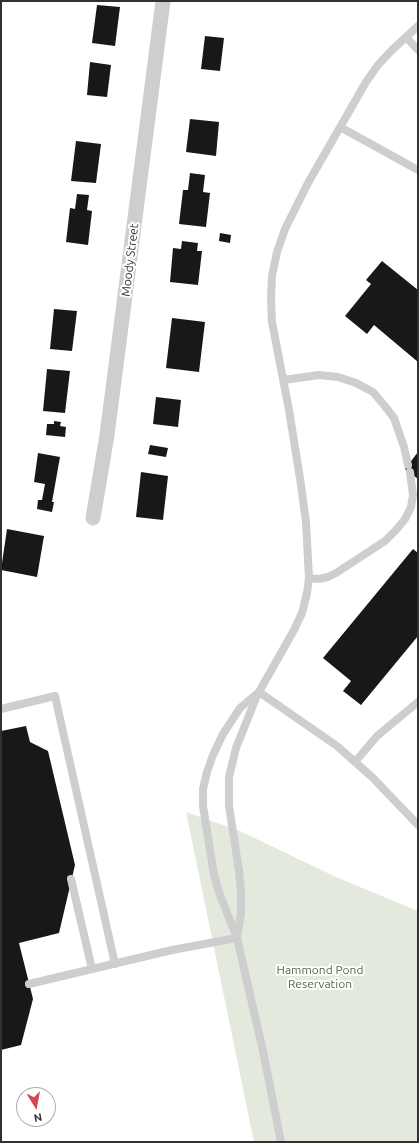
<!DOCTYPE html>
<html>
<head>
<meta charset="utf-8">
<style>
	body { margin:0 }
	#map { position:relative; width:419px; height:1143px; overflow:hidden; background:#fff; font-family:Ubuntu,sans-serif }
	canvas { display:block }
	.frame { position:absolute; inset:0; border:2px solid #313131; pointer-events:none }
	.north { position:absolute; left:16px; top:1087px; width:40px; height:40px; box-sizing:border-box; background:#fff; border:1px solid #adadad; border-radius:50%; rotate:169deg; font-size:11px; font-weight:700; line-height:16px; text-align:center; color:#313131 }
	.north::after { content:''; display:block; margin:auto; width:14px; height:18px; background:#d44752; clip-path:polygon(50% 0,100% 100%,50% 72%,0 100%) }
</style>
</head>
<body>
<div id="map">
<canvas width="419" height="1143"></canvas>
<div class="frame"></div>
<div class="north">N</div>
</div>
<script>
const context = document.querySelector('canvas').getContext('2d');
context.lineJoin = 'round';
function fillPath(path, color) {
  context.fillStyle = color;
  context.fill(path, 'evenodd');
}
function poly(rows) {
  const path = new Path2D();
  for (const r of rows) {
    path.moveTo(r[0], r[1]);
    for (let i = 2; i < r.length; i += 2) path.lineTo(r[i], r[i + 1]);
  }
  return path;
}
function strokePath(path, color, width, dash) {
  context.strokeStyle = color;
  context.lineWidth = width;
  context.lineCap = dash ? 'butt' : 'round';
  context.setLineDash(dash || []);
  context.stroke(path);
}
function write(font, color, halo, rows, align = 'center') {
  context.font = font + ' Ubuntu,sans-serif';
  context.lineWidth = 4;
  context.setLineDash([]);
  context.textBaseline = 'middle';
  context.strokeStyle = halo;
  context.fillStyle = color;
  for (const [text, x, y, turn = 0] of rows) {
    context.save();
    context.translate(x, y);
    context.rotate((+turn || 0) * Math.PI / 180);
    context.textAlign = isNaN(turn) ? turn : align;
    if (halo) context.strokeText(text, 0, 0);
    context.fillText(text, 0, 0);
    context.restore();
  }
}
fillPath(poly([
	[186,812,240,831,336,877,418,911,418,1142,254,1142]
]), '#e4e9de');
fillPath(poly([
	[97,5,120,7,115,46,92,43],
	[205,36,224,38,220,71,201,69],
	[90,62,111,65,107,97,87,95],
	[190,119,219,122,216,156,186,152],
	[76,141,101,144,96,183,71,181],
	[190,173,205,175,203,192,210,193,206,227,179,224,183,190,188,190],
	[77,194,89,195,87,210,92,211,88,245,66,242,70,208,75,209],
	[220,233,231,235,230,243,219,241],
	[182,241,198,243,197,251,202,251,198,285,170,282,173,248,181,249],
	[382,261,418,290,418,362,374,325,367,334,345,316,371,284,366,280],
	[54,309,77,311,72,351,50,349],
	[172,318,205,322,199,372,166,368],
	[47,369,70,371,65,413,43,411],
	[156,397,181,400,178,427,153,424],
	[54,421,61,422,60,426,66,427,65,437,46,435,47,424,54,424],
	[150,445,168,448,166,457,148,454],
	[418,452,418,479,405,469],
	[38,453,60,457,52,502,54,502,52,512,37,509,38,500,42,500,45,484,34,482],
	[141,472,168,476,163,520,136,517],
	[7,529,44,536,37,577,1,570],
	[413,549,418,553,418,636,361,705,343,691,351,681,323,658],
	[26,726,30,742,48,751,75,865,59,933,19,943,33,999,21,1045,1,1050,1,731]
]), '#181818');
strokePath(poly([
	[418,26,392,50,378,65,366,82,308,183,285,229,277,252,272,276,271,298,272,322,289,410,301,485,306,522,309,578,307,593,302,613,294,630,259,692,337,746,372,777,418,825],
	[406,37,418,50],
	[340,127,418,170],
	[283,380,319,375,338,377,356,383,373,392,384,405,394,418,404,447,408,465],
	[309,578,319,579,328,577,336,573,385,541,396,530,405,519,411,507,413,495,410,472],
	[259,692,240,708,223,734,213,755,207,772,203,789,203,806,214,875,220,895,237,938,263,1051,281,1142],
	[1,709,55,696,115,964],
	[355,762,377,736,418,702],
	[71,879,92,969],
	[237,937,241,913,241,891,239,871,229,806,229,777,236,748,258,693],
	[29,984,172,950,237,938]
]), '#cecece', 8);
strokePath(poly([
	[93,518,107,435,163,1]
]), '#cecece', 15);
write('12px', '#313131', '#fff', [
	["Moody Street",130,260,-83]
]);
write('12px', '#546942', '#fff', [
	["Hammond Pond",320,970],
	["Reservation",320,984]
]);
</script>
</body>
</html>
